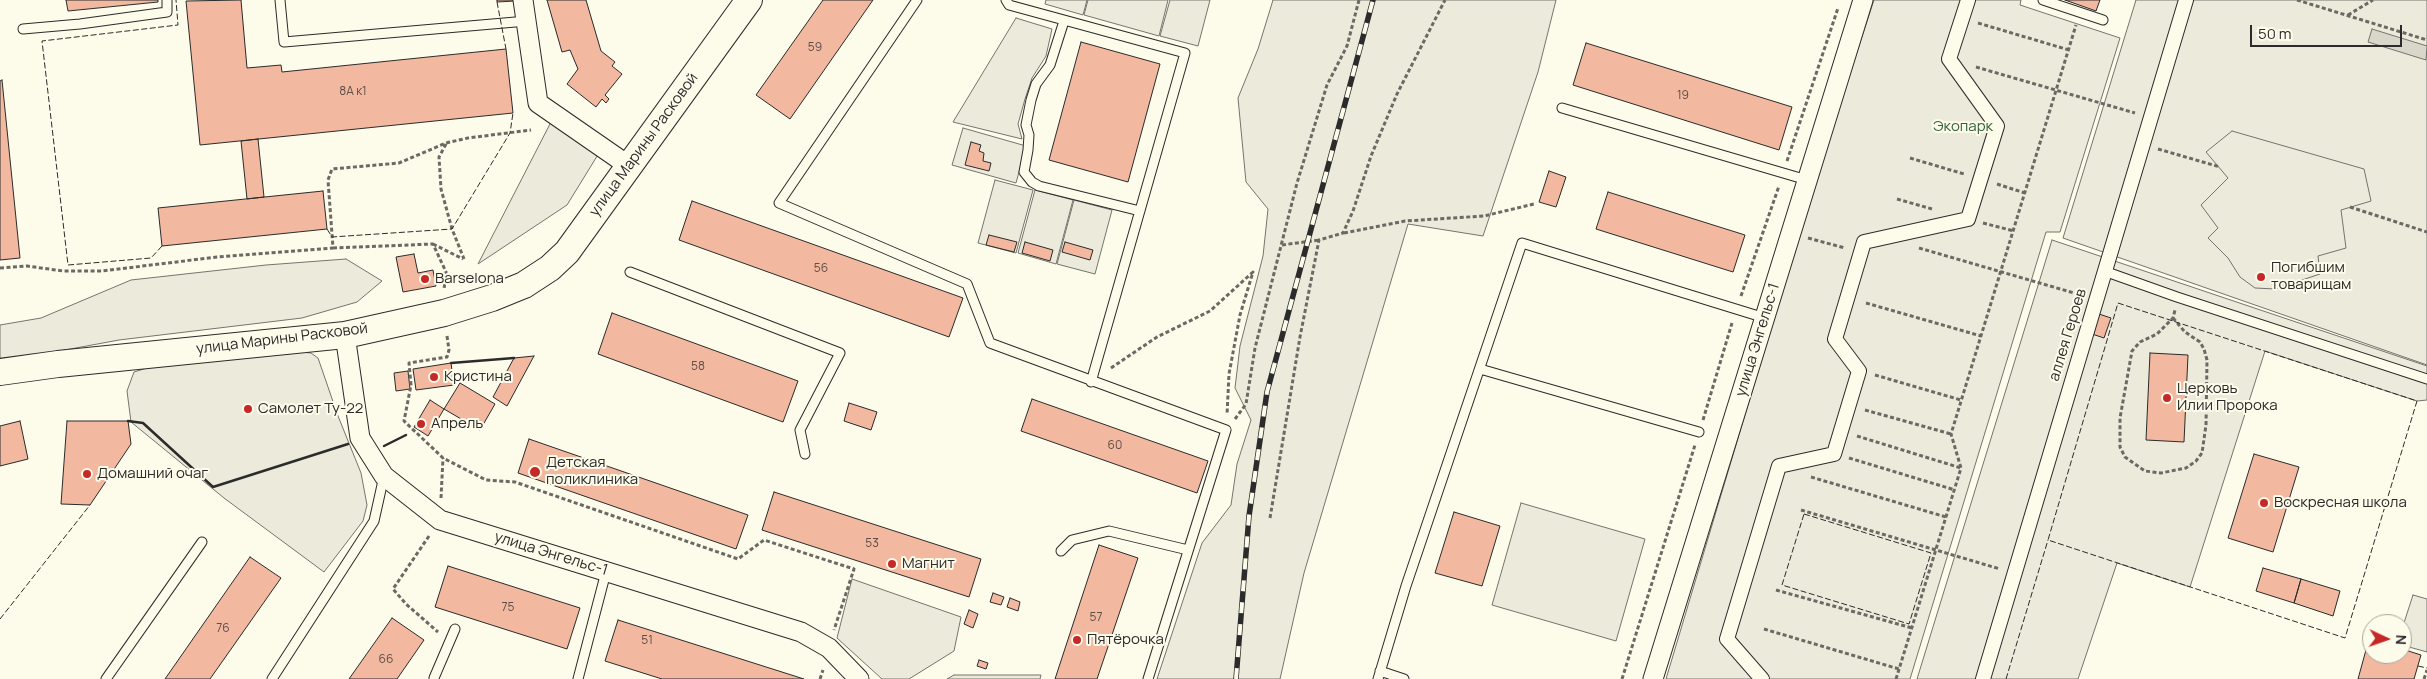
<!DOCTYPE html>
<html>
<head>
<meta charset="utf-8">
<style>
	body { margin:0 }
	#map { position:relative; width:2427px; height:679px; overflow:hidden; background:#fdfbea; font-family:Manrope,sans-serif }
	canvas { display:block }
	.north { position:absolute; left:2362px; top:614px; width:50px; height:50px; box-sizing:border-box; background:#fdfbea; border:1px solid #a9a89e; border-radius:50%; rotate:93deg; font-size:14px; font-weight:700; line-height:20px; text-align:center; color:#2b2b2b }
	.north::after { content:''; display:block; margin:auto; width:18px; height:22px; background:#c62828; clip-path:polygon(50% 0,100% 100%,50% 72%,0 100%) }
	.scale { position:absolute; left:2250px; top:25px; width:152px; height:22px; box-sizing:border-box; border:2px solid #2b2b2b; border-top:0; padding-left:6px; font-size:15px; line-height:18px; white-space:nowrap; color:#2b2b2b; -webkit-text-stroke:4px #fdfbea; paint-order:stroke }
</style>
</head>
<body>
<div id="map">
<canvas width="2427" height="679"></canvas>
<div class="north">N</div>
<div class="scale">50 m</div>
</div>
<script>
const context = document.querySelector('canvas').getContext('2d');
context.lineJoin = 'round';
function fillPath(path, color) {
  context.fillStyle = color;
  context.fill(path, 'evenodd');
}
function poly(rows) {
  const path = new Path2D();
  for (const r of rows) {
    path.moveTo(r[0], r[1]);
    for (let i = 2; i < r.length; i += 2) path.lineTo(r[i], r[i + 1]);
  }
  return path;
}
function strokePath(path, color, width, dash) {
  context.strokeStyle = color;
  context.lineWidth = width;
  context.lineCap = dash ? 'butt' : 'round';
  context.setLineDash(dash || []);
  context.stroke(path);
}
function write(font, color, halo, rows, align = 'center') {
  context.font = font + ' Manrope,sans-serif';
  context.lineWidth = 4;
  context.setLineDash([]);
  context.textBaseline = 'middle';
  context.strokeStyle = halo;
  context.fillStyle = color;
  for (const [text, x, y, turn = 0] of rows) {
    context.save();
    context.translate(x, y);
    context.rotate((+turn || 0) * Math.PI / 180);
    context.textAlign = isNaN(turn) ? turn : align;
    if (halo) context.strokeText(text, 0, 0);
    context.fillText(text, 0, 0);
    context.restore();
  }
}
const green = poly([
	[1046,0,1087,0,1083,15,1045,4,1046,0],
	[1088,0,1168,0,1159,36,1084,15,1088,0],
	[1170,0,1210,0,1198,46,1160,36,1170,0],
	[1273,0,1556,0,1538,72,1483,236,1408,224,1304,573,1280,679,1157,679,1202,543,1231,505,1237,464,1251,420,1235,388,1240,346,1263,256,1268,209,1246,182,1238,98,1258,49,1273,0],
	[1874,0,2021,0,2020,5,2120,38,2060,232,2046,232,1910,679,1666,679,1817,174,1874,0],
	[2136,0,2427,0,2427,365,2063,238,2136,0],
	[1016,18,1052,29,1046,56,1032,78,1025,99,1018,124,1022,139,953,122,1016,18],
	[551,122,599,153,567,205,478,264,551,122],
	[963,128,1026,146,1016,183,952,165,963,128],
	[995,180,1033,190,1016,253,978,243,995,180],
	[1035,190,1073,200,1056,264,1018,253,1035,190],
	[1074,200,1112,210,1095,274,1057,264,1074,200],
	[2052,240,2427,366,2427,400,2417,401,2265,351,2190,587,2117,563,2078,679,1917,679,2052,240],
	[346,259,382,281,357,302,302,318,119,340,0,362,0,325,41,318,131,280,266,265,346,259],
	[301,352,311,353,318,358,338,416,361,473,367,505,363,521,324,572,224,498,131,422,127,391,134,372,147,368,301,352],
	[852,579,961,617,954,651,909,679,882,679,837,638,852,579],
	[954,675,1041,675,1040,679,947,679,954,675]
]);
fillPath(green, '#ecebdb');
strokePath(green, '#74746e', 1);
const parking = poly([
	[2232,131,2364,169,2371,201,2341,210,2346,248,2318,256,2320,274,2275,289,2255,288,2240,277,2228,258,2208,238,2218,228,2201,205,2228,178,2206,152,2232,131],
	[1521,503,1645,539,1616,641,1492,605,1521,503],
	[2413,595,2427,599,2427,652,2402,645,2402,629,2413,595]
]);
fillPath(parking, '#eceadb');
strokePath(parking, '#74746e', 1);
const water = poly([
	[2372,29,2427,46,2426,60,2368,42,2372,29]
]);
fillPath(water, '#d8d7c9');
strokePath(water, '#74746e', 1);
const building = poly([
	[66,0,158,0,158,2,68,11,66,0],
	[241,0,247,68,281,65,282,72,506,49,513,113,200,145,186,1,241,0],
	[497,0,515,0,515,1,497,2,497,0],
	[547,0,586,0,601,51,615,62,612,66,622,74,605,95,609,99,606,103,602,99,596,107,567,84,578,69,570,50,562,52,547,0],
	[823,0,873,0,790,119,756,95,823,0],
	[2065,0,2100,0,2096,11,2065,0],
	[1081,42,1160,64,1128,182,1049,160,1081,42],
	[1586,43,1792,107,1779,150,1573,85,1586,43],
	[2,80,20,258,0,260,0,81,2,80],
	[258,139,264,197,247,199,241,141,258,139],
	[971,142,981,145,979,151,984,153,983,161,991,163,989,171,965,165,971,142],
	[1549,171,1566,177,1556,207,1539,202,1549,171],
	[323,191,327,229,162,246,158,208,323,191],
	[1608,192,1745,235,1733,272,1596,229,1608,192],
	[692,201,963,298,949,337,679,240,692,201],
	[989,235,1017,242,1014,252,986,245,989,235],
	[1025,242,1053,250,1050,261,1022,253,1025,242],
	[1065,242,1093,250,1090,260,1062,252,1065,242],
	[414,254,418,273,433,270,436,286,403,292,396,257,414,254],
	[612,313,798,381,783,422,598,354,612,313],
	[2099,314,2111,318,2104,338,2092,334,2099,314],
	[2150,353,2188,355,2184,442,2146,440,2150,353],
	[534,356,507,406,493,397,514,358,534,356],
	[451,363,454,385,416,390,413,369,451,363],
	[408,371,410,389,396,391,394,373,408,371],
	[460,383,495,404,480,430,444,409,460,383],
	[1032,399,1208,461,1197,493,1021,431,1032,399],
	[430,400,444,409,428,436,414,427,430,400],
	[849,403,877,412,871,430,844,421,849,403],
	[20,421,28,459,0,466,0,426,20,421],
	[67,421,128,421,131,444,90,505,61,504,67,421],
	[529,439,748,515,736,549,518,473,529,439],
	[2254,454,2299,467,2273,552,2228,538,2254,454],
	[774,492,981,559,969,597,762,530,774,492],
	[1454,512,1500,526,1482,586,1435,573,1454,512],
	[1099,545,1138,558,1097,679,1055,679,1099,545],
	[250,557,281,578,210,679,165,679,250,557],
	[448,566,580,608,567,649,435,607,448,566],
	[2263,568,2301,579,2294,603,2256,591,2263,568],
	[2301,579,2340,591,2333,616,2294,603,2301,579],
	[993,593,1004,597,1001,605,990,602,993,593],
	[1010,598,1020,602,1018,611,1007,607,1010,598],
	[969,610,978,614,973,628,964,624,969,610],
	[392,618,424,640,397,679,349,679,392,618],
	[618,620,804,679,662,679,605,661,618,620],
	[2369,639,2372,640,2372,654,2402,654,2402,649,2421,655,2414,679,2358,679,2369,639],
	[979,660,988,663,986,669,977,666,979,660]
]);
fillPath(building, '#f2b8a0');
strokePath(building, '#2b2b2b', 1);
const service = poly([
	[280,0,284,42,527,21],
	[917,0,779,203,967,284,990,343,1226,430,1148,679],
	[1006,0,1009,5,1185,53,1091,382],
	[2043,0,2103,20],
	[1064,21,1050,65,1036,84,1031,100,1026,125,1029,135,1028,150,1024,172,1032,182,1039,186,1140,211],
	[23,29,80,24,167,12,167,0],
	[1562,108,1807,180],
	[2104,271,2177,297,2427,379],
	[630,272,840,353,800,430,805,454],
	[1480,369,1699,432],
	[1061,551,1072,540,1109,531,1188,550],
	[1380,671,1404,679],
	[434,678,455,629],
	[106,679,202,542],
	[272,679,374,521,384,476],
	[578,679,606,572],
	[1378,679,1406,586,1522,243,1765,318]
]);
const pedestrian = poly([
	[1762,679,1727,639,1779,466,1834,454,1859,371,1835,339,1864,242,1968,219,1997,126,1949,59,1968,0],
	[1983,679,2186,0]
]);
const minor = poly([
	[523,0,538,103,629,166],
	[345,335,360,438,384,476,440,520,801,632,829,648,859,679],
	[1653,679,1863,0]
]);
const secondary = poly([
	[0,372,58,364,345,335,444,313,492,298,524,285,550,268,567,252,749,0]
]);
strokePath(service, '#2b2b2b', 11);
strokePath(pedestrian, '#2b2b2b', 16);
strokePath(minor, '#2b2b2b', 21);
strokePath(secondary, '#2b2b2b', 28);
strokePath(poly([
	[2297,0,2427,40],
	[2348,15,2373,0],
	[1978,23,2069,50],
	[1976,67,2135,113],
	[446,144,439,157,441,189,452,229,464,259],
	[2158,149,2220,167],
	[1910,158,1964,174],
	[1787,161,1838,8],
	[1997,184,2025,193],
	[1897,199,1932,209],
	[2350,207,2427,232],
	[1983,223,2014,231],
	[1344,233,1405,221,1484,216,1534,204],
	[1808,238,1845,248],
	[433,244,463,259],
	[1282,245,1319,240],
	[333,248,433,244,446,272,444,290],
	[1919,248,2081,295],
	[0,268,27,266,63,271,102,271,217,257,333,248,328,180,332,169,399,163,446,143,468,138,531,130],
	[1741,296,1779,186],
	[1866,303,1981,336],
	[2173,318,2185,332,2200,342,2204,349,2207,360,2206,425,2202,453,2196,461,2186,468,2161,473,2145,471,2125,457,2120,447,2120,418,2132,351,2140,342,2157,334,2173,318,2175,310],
	[447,336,449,350,447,357,409,363,411,385,404,421,443,458,486,480,515,482,738,559,764,540,854,569,834,630],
	[1111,368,1157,337,1210,311,1253,272,1240,315,1229,374,1227,415],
	[1875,375,1961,400],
	[1865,410,1951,434],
	[1235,419,1246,404,1255,348,1297,183,1327,85,1347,46,1359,0],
	[1703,420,1732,323],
	[1857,436,1961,468],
	[1849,458,1955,490],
	[1811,477,1946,517],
	[441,498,443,458],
	[1801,510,2000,569],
	[1270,518,1300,337,1319,240,1343,233,1353,211,1371,156,1397,94,1445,0],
	[429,536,393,589,406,604,438,632],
	[1776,590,1912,628],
	[1764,629,1899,669],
	[820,679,823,670],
	[1622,679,1695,445],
	[1896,679,1961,468,1951,434,2076,25],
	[2424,679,2427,670]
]), '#6a6964', 3, [4, 2.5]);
strokePath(service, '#fdfbea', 9);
strokePath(pedestrian, '#fdfbea', 14);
strokePath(minor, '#fdfbea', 19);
strokePath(secondary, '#fdfbea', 26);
const rail = poly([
	[1236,679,1249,516,1267,392,1373,0]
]);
strokePath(rail, '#2b2b2b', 5.5);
strokePath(rail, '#fdfbea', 4, [11]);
strokePath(poly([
	[497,2,506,49],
	[327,229,332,237,452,229,510,133,513,113],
	[162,246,151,258,68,265,42,41,178,25,176,0],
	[2118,303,2417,401,2345,638,2048,540,2118,303],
	[1804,514,1931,553,1909,624,1782,585,1804,514],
	[0,619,90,505],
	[2418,666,2427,668],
	[2006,679,2048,540]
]), '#2b2b2b', 1, [6, 2.5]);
strokePath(poly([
	[451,363,514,358],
	[128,421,143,423,213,487,348,444],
	[384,446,406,435]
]), '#2b2b2b', 2.5);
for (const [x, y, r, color] of [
	[2261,277,5,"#c62828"],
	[425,279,5,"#c62828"],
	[434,377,5,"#c62828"],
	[2167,398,5,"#c62828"],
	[248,409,5,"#c62828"],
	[421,424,5,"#c62828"],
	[535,472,6,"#c62828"],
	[87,474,5,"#c62828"],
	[2264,503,5,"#c62828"],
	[892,564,5,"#c62828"],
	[1077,640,5,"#c62828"]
]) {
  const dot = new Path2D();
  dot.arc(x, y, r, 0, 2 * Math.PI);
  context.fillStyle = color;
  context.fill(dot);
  strokePath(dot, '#fdfbea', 2);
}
write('12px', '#5d4e48', null, [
	["59",815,48],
	["8А к1",353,92],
	["19",1683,96],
	["56",821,269],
	["58",698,367],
	["60",1115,446],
	["53",872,544],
	["75",508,608],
	["57",1096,618],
	["76",223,629],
	["51",647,641],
	["66",386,660]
]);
write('15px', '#34623c', '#fdfbea', [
	["Экопарк",1963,127]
]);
write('15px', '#2b2b2b', '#fdfbea', [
	["улица Марины Расковой",644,145,-54],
	["аллея Героев",2068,335,-73],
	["улица Марины Расковой",282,339,-7],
	["улица Энгельс-1",1758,340,-73],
	["улица Энгельс-1",551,554,17]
]);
write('15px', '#2b2b2b', '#fdfbea', [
	["Погибшим",2271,268],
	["товарищам",2271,285],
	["Barselona",435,279],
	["Кристина",444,377],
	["Церковь",2177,389],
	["Илии Пророка",2177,406],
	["Самолет Ту-22",258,409],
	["Апрель",431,424],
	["Детская",546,463],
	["поликлиника",546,480],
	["Домашний очаг",97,474],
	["Воскресная школа",2274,503],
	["Магнит",902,564],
	["Пятёрочка",1087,640]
], 'left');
</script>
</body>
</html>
